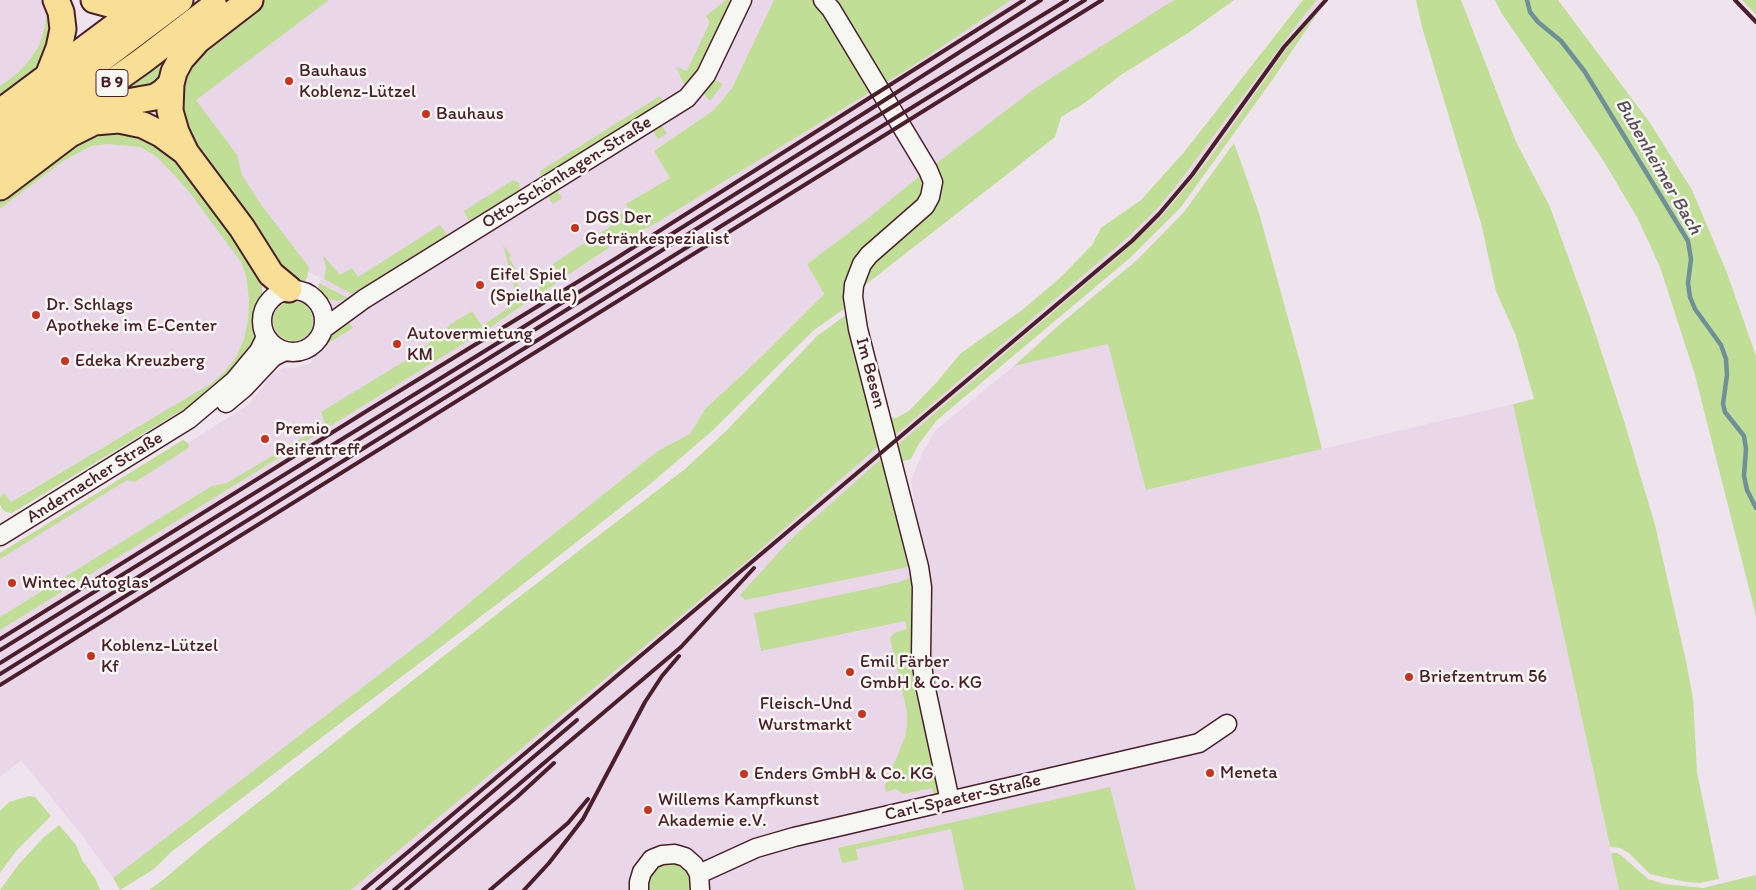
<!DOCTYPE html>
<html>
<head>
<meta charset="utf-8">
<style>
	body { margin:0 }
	canvas { display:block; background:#efe3ed }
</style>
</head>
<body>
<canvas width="1756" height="890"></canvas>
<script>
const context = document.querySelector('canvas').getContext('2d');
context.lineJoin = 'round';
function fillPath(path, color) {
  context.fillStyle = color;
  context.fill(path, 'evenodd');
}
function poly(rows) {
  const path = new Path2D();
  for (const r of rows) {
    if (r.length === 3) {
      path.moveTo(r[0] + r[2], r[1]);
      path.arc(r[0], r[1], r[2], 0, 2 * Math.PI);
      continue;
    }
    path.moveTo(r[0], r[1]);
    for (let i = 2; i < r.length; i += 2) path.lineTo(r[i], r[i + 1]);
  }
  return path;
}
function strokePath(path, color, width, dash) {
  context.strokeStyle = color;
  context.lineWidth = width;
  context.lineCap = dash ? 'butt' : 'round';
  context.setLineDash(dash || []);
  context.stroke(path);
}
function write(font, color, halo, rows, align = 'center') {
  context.font = font + ' Itim,sans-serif';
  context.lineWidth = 5;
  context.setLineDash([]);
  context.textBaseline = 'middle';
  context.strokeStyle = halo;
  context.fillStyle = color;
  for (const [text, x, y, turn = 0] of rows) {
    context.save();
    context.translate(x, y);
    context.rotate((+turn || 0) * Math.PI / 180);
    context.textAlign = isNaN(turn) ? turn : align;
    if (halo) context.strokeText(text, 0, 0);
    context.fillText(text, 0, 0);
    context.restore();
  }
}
fillPath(poly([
	[0,0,43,0,47,9,45,26,39,46,28,62,14,76,0,86],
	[275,0,774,0,732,88,714,110,654,151,670,178,626,204,628,208,612,220,614,224,598,254,617,242,651,226,913,66,1011,0,1174,0,976,134,922,174,867,219,807,264,824,294,759,359,705,409,690,434,659,450,511,568,427,638,113,878,81,834,21,760,0,777,0,553,181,441,183,440,188,443,248,405,273,374,283,368,294,368,312,363,311,354,318,348,328,333,330,318,329,310,325,299,322,296,318,287,321,278,288,262,234,180,191,91],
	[1317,0,1327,0,1317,14,1292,41,1206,163,1161,217,1120,255,895,447,893,437,1126,239,1156,210,1174,189,1292,31],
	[107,144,140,147,156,156,187,189,228,242,241,262,246,276,249,300,248,319,244,339,236,357,224,372,212,383,10,502,4,493,0,497,0,209,62,162,91,146],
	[1108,344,1147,490,1513,404,1619,890,351,890,653,638,881,444,884,456,790,540,741,595,924,563,911,480,923,452,936,430,1014,366]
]), '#ead6e9');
fillPath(poly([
	[43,0,51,0,57,13,46,60,32,76,13,91,0,95,0,86,14,76,28,62,39,46,45,26,47,9],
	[259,0,329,0,196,100,237,155,242,175,262,206,309,267,307,278,304,282,296,284,288,282,209,170,179,119,183,73,202,49],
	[726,0,729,0,730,4,699,69,693,78,685,86,676,67,687,71,710,22,706,16],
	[774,0,1011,0,913,66,651,226,617,242,489,328,0,630,0,617,212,486,227,483,325,424,321,412,418,353,451,324,472,311,482,326,518,301,503,245,511,256,509,258,518,273,513,276,525,296,559,273,553,264,614,224,612,220,628,208,626,204,670,178,654,151,714,110,732,88],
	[1174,0,1234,0,1191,31,1121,75,1083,104,1061,117,1055,137,860,289,871,261,931,210,940,194,939,179,934,165,1037,87],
	[1303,0,1317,0,1292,31,1174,189,1156,210,1126,239,893,437,888,417,896,418,909,411,936,383,961,353,1021,311,1060,278,1092,245,1101,228,1141,200,1185,151],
	[1416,0,1461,0,1516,142,1550,207,1591,320,1624,421,1655,525,1686,661,1693,698,1697,772,1719,879,1699,883,1686,882,1650,874,1629,853,1620,848,1610,847,1513,404,1534,399,1516,336,1496,291,1481,223,1422,27],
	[1495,0,1558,0,1650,123,1692,190,1727,273,1756,356,1756,616,1695,375,1660,267,1638,219,1603,160,1502,14],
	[1742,0,1756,0,1756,15],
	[1317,14,1273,79,1181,207,1131,257,937,420,918,445,911,459,900,462,895,447,1120,255,1161,217,1206,163,1292,41],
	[187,39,163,82,110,99],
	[712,79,723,84,710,101,702,92],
	[660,96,663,101,541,177,540,171],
	[660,123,667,133,658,139,651,128],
	[112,127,165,144,226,221,257,272,262,287,262,296,256,316,256,344,217,389,12,513,6,512,2,509,0,504,0,497,4,493,11,502,212,383,224,372,236,357,244,339,248,319,249,300,246,276,241,262,187,189,156,156,140,147,107,144,91,146,62,162,0,209,0,198,77,140],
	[1234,143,1259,213,1302,369,1322,449,1146,490,1108,344,1014,366,1059,325,1137,260,1184,212],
	[922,174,924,189,920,200,854,264,848,275,844,295,844,309,814,330,712,431,649,485,513,592,171,852,154,869,120,890,113,878,427,638,511,568,659,450,690,434,705,409,759,359,824,294,807,264,867,219],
	[513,180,519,183,520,190,469,221,464,211],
	[555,188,562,198,553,204,546,193],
	[440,225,447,235,352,294,324,279,326,268,323,255,340,275,352,268,358,277],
	[319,283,348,298,339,301,325,299,318,291],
	[293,321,20],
	[846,315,872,403,881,444,747,561,351,890,149,890,164,879,208,842,497,614,685,469,726,431,817,336],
	[345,321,349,323,353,328,311,354,318,348,328,333],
	[183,440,188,443,189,447,187,449,135,482,127,480,0,559,0,553],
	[884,456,913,566,745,600,740,595,790,540],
	[915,575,942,787,938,796,935,798,932,788,903,794,896,789,886,792,885,786,905,737,907,725,907,712,890,638,894,633,907,629,905,621,761,651,754,613,900,582],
	[1110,787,1136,890,964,890,951,829,856,849,858,860,842,863,838,848],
	[29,796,35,797,51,816,17,850,0,873,0,811,9,802],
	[59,825,76,845,82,860,95,878,100,890,0,890,19,864,44,837],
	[1611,853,1617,853,1622,856,1648,879,1665,884,1703,888,1756,875,1756,890,1619,890],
	[677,862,690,872,693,890,646,890,647,876,659,863]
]), '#c0de96');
strokePath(poly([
	[1527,0,1530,12,1538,22,1561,41,1585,72,1688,241,1691,259,1688,283,1690,297,1695,309,1721,345,1726,359,1727,375,1723,404,1725,412,1744,436,1746,449,1744,476,1747,490,1756,508]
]), '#6f8f99', 4.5);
const minor = poly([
	[823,0,831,9,928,170,933,182,930,197,925,206,869,255,862,264,854,285,853,297,858,329,919,567,922,587,921,656,924,680,950,801],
	[293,321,31],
	[323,329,364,299,687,98,706,75,742,0],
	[226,403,244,388,273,357,285,351],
	[0,536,189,419,234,381,259,351,266,337],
	[699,874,756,848,794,837,1199,743,1227,724],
	[639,890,639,882,642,872,652,859,662,855,675,854,685,857,694,865,699,874,700,890]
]);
const highway = poly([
	[94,0,109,4,132,0],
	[250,0,198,40,181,59,174,72,171,84,170,111,176,132,186,153,242,228,271,274,289,289],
	[48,76,59,48,63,29,61,12,56,0],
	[0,112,150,0],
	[96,121,113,107,127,102,155,97,163,92,171,84],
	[0,135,180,0],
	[0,162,142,61,214,6],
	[0,187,70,134,94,122,119,120,143,125,161,134,184,151]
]);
strokePath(minor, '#4a1f2b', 21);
strokePath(highway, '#4a1f2b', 29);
strokePath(minor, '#f6f6f2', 18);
strokePath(highway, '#f9df96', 25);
strokePath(poly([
	[1735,0,1756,22],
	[0,639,370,409,615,259,1024,0],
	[0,650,501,341,866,112,1041,0],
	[0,663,871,120,1067,0],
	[0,674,1085,0],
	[0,685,1102,0],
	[363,890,1132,241,1159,214,1192,175,1284,47,1326,0],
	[377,890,577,720],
	[394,890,681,647,754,568],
	[406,890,517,797,554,763],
	[490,890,568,823,588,799],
	[524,890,549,863,583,819,645,702,662,676,679,656]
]), '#4a1f2b', 4);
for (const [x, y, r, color] of [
	[289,81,5,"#c8321e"],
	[426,114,5,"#c8321e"],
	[575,228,5,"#c8321e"],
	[480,285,5,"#c8321e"],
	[36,315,5,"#c8321e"],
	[397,344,5,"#c8321e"],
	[65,361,5,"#c8321e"],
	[265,439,5,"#c8321e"],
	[12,583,5,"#c8321e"],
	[91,656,5,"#c8321e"],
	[850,672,5,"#c8321e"],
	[1409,677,5,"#c8321e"],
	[862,714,5,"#c8321e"],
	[1210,773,5,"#c8321e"],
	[744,774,5,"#c8321e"],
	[648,810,5,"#c8321e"]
]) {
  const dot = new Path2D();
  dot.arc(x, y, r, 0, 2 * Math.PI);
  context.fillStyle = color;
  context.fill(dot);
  strokePath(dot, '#f6f6f2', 2);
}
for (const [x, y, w] of [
	[112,83,32]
]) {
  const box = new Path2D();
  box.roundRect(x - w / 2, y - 13.5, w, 27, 4);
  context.fillStyle = '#f6f6f2';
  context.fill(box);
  strokePath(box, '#4a1f2b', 1);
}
write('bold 16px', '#4a1f2b', null, [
	["B 9",112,83]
]);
write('18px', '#4a1f2b', '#f6f6f2', [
	["Bauhaus",299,71],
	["Koblenz-Lützel",299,92],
	["Bauhaus",436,114],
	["DGS Der",585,218],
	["Getränkespezialist",585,239],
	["Eifel Spiel",490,275],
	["(Spielhalle)",490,296],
	["Dr. Schlags",46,305],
	["Apotheke im E-Center",46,326],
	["Autovermietung",407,334],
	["KM",407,355],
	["Edeka Kreuzberg",75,361],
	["Premio",275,429],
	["Reifentreff",275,450],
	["Wintec Autoglas",22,583],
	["Koblenz-Lützel",101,646],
	["Kf",101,667],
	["Emil Färber",860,662],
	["GmbH & Co. KG",860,683],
	["Briefzentrum 56",1419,677],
	["Fleisch-Und",852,704,"right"],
	["Wurstmarkt",852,725,"right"],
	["Meneta",1220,773],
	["Enders GmbH & Co. KG",754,774],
	["Willems Kampfkunst",658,800],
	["Akademie e.V.",658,821]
], 'left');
write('18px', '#4a1f2b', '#f6f6f2', [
	["Otto-Schönhagen-Straße",567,173,-32],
	["Im Besen",870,373,75],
	["Andernacher Straße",95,478,-32],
	["Carl-Spaeter-Straße",963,798,-13]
]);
write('italic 19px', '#5a4e59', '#f6f6f2', [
	["Bubenheimer Bach",1658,167,60]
]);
</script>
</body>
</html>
